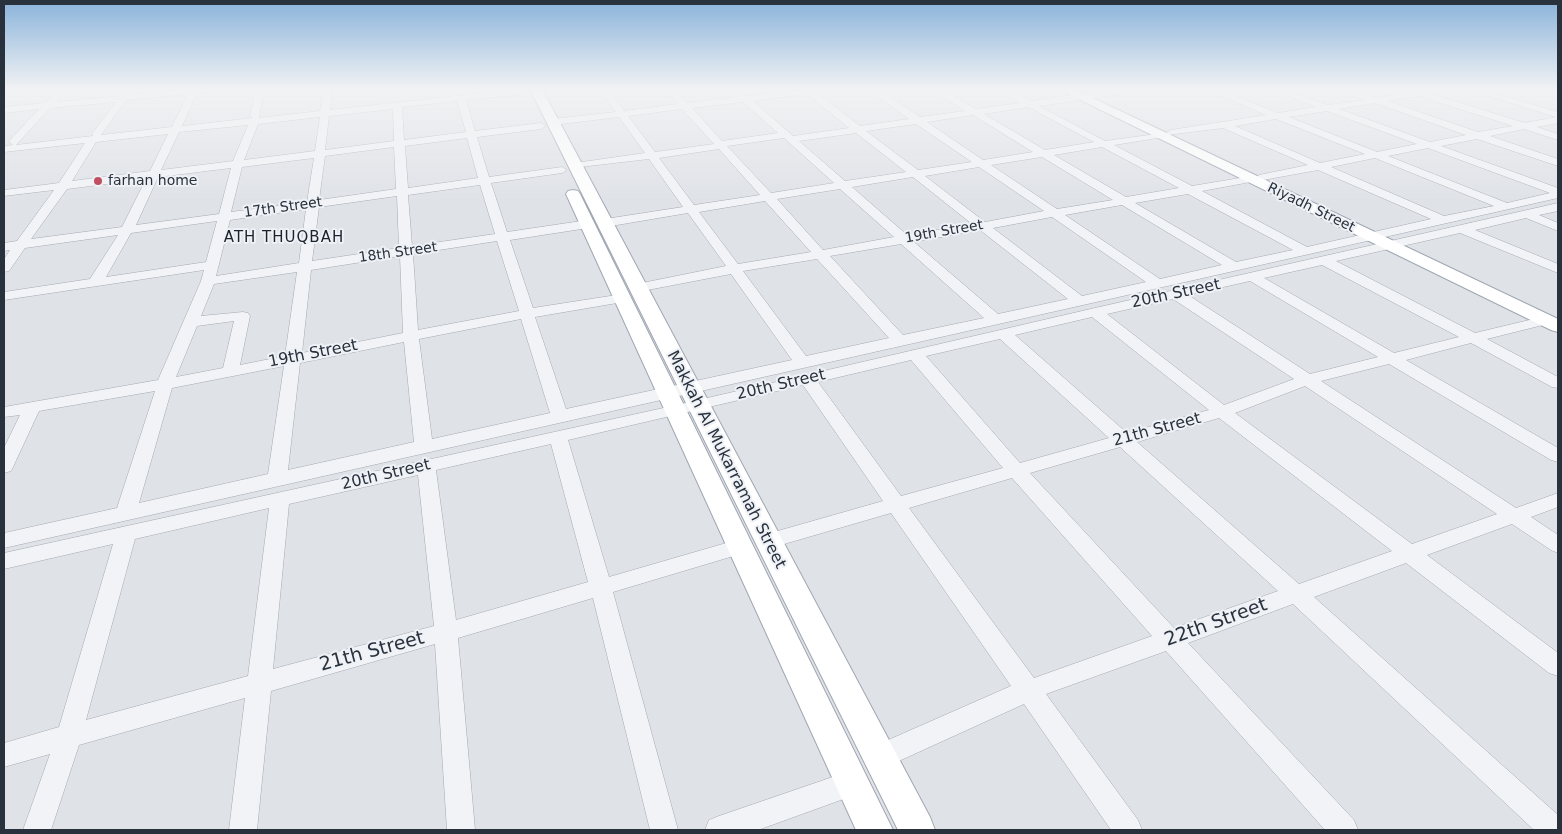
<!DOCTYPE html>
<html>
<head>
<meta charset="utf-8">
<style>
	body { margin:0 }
	#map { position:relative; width:1562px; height:834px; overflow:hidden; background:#dfe2e7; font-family:"DejaVu Sans",sans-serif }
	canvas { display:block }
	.frame { position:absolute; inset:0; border:5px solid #29313d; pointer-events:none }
</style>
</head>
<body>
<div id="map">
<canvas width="1562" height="834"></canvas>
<div class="frame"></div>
</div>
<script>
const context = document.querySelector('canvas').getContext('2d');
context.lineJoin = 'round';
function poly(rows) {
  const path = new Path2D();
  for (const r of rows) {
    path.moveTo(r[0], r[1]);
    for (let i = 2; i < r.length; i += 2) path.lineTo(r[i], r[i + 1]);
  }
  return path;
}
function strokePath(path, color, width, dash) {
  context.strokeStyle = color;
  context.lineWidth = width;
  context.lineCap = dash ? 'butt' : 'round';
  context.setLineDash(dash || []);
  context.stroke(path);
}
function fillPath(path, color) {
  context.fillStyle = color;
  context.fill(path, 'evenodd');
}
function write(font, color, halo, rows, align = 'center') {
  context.font = font + ' "DejaVu Sans",sans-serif';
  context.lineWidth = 4;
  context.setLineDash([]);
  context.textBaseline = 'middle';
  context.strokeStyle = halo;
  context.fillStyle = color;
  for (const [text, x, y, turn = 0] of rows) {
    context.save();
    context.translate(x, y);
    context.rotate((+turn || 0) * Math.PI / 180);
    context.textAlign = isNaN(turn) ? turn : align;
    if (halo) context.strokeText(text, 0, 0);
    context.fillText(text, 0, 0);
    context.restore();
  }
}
const minor = poly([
	[58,89,67,89,56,102,121,96,128,89,132,92,131,95,185,89,218,89,214,92,197,93,182,126,253,118,250,116,256,89,264,89,259,118,320,111,324,89,332,89,330,110,517,89,547,89,543,92,466,100,475,131,541,123,546,126,541,129,477,137,489,177,562,167,567,170,562,173,491,183,507,232,588,220,594,224,588,228,510,240,533,308,623,294,628,295,630,298,628,301,623,302,535,317,566,409,792,360,731,274,637,292,632,291,630,288,632,285,726,266,688,213,605,227,601,226,599,223,605,219,683,207,649,159,571,168,570,166,575,163,645,153,619,117,553,125,548,122,553,119,616,112,600,89,609,89,624,111,678,104,665,89,674,89,687,103,738,97,730,89,740,89,747,96,802,89,822,89,821,92,817,93,860,126,909,119,868,89,878,89,920,117,965,111,931,89,942,89,976,109,1020,103,997,89,1008,89,1031,101,1115,89,1139,89,1135,92,1039,106,1105,141,1164,133,1164,137,1114,145,1192,186,1252,176,1256,177,1258,179,1256,181,1202,191,1307,247,1431,219,1318,170,1263,180,1259,179,1257,177,1259,175,1308,165,1223,128,1167,135,1166,133,1171,130,1266,115,1205,89,1218,89,1278,113,1316,107,1271,89,1284,89,1328,105,1364,100,1338,89,1351,89,1376,98,1429,89,1451,89,1432,94,1525,123,1556,117,1466,89,1480,89,1558,112,1558,123,1537,127,1558,134,1558,140,1524,129,1490,136,1558,159,1558,166,1477,139,1441,146,1558,188,1558,198,4,548,4,533,117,508,155,391,39,411,13,467,11,471,4,473,4,448,20,415,4,417,4,407,158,380,201,281,204,270,4,300,4,292,90,279,118,235,25,248,9,271,4,272,4,259,10,250,4,251,4,243,17,241,54,190,4,196,4,190,59,183,85,143,4,152,4,146,13,145,9,142,10,140,39,109,4,113,4,107,45,103,58,89],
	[188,94,172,127,101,135,126,100,188,94],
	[807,94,849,128,793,136,753,101,807,94],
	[1421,96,1422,97,1513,126,1478,132,1387,101,1421,96],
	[457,101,466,132,404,140,402,107,457,101],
	[116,102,92,134,93,136,16,145,50,108,116,102],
	[743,102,778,133,722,141,692,108,743,102],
	[1375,103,1466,135,1430,142,1339,109,1375,103],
	[1028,107,1094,142,1045,150,984,114,1028,107],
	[393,109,394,141,325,150,329,116,393,109],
	[682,109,714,144,655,152,628,116,682,109],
	[1327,111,1417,144,1377,152,1289,117,1327,111],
	[973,115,1033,152,983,160,927,122,973,115],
	[320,117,315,151,244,160,258,124,320,117],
	[1276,119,1365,154,1320,163,1235,126,1276,119],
	[916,124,972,162,918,170,866,131,916,124],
	[248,125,233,161,161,170,179,132,248,125],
	[856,133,906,172,845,181,799,141,856,133],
	[168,134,150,171,72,181,96,142,168,134],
	[467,138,478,178,408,188,405,146,467,138],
	[784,138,834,183,771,193,727,146,784,138],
	[394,147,396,189,319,200,325,156,394,147],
	[1102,147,1179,188,1126,197,1054,155,1102,147],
	[1428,148,1550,193,1507,203,1388,156,1428,148],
	[719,149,760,195,694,205,659,158,719,149],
	[1042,157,1113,200,1057,209,991,165,1042,157],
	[314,158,307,202,231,212,242,167,314,158],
	[1375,158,1494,206,1444,216,1331,167,1375,158],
	[979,167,1044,211,985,222,925,176,979,167],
	[231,168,219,214,136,225,158,177,231,168],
	[913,177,972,224,907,235,852,187,913,177],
	[146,179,122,227,31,239,67,189,146,179],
	[480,185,495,234,412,246,408,195,480,185],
	[840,189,894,237,823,250,777,199,840,189],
	[1188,194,1293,250,1236,262,1135,203,1188,194],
	[397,196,399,248,312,261,319,207,397,196],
	[765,201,811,252,738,264,699,212,765,201],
	[1122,205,1222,265,1160,279,1065,215,1122,205],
	[306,209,299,263,216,276,230,220,306,209],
	[1052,217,1146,282,1082,296,993,228,1052,217],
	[217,221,206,262,106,277,131,233,217,221],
	[980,230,1068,299,998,314,914,242,980,230],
	[497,241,519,311,418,330,413,254,497,241],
	[901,244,984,318,903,335,830,256,901,244],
	[400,256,403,333,302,353,311,270,400,256],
	[817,259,889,338,806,356,743,271,817,259],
	[297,272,285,356,240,365,250,316,248,313,243,312,201,316,214,284,297,272],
	[521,319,550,413,432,439,419,339,521,319],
	[234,321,223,368,176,377,197,326,234,321],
	[404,342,414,442,288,470,300,363,404,342],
	[284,366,268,474,139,503,172,388,284,366],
	[1537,89,1558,91,1558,97,1538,91,1537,89],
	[1558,203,1558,211,1539,215,1558,223,1558,231,1526,218,1475,230,1558,264,1558,273,1460,233,1336,261,1475,333,1546,316,1551,317,1553,320,1551,323,1487,339,1558,377,1558,388,1552,387,1471,343,1406,360,1558,448,1558,462,1551,460,1389,364,1321,381,1516,508,1558,493,1558,507,1531,517,1558,535,1558,553,1551,550,1512,524,1427,555,1558,653,1558,676,1549,673,1406,563,1314,597,1558,815,1558,830,1534,830,1293,604,1188,643,1354,820,1358,830,1325,830,1166,651,1046,694,1138,820,1142,830,1111,830,1024,704,888,766,879,769,870,766,866,757,870,748,1011,686,891,513,767,549,760,546,757,541,760,536,883,501,803,385,568,440,609,577,740,539,747,542,750,547,747,552,613,592,678,830,650,830,593,598,458,638,475,830,447,830,435,644,271,691,257,830,229,830,245,698,79,745,51,830,23,830,50,754,4,767,4,743,59,727,113,544,4,569,4,553,677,405,1095,308,1558,203],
	[1322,265,1459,337,1394,353,1264,278,1322,265],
	[1250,281,1378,357,1310,374,1188,295,1250,281],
	[1173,299,1294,379,1224,405,1107,314,1173,299],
	[1092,317,1209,410,1127,433,1015,335,1092,317],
	[1000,339,1109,438,1020,463,926,356,1000,339],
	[911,360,1003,468,901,496,818,382,911,360],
	[1305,386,1497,514,1412,544,1235,413,1305,386],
	[1219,418,1392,551,1299,584,1137,442,1219,418],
	[551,444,588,582,456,620,436,470,551,444],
	[1120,447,1278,591,1174,628,1030,473,1120,447],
	[418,475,434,626,273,669,289,504,418,475],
	[1012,478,1152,636,1034,678,909,508,1012,478],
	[269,508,248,676,86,720,135,539,269,508],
	[853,770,863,774,867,783,863,792,758,830,705,830,709,820,719,816,853,770]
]);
const major = poly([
	[530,89,542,89,930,817,935,830,898,830,530,89],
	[1058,89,1074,89,1558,319,1558,332,1551,330,1058,89],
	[573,190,578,191,580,194,893,830,856,830,566,194,568,191,573,190]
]);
strokePath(minor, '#a5a9b1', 1);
strokePath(major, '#a0a7b2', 2);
fillPath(minor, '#f1f3f6');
fillPath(major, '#fff');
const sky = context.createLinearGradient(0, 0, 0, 206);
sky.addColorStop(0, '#8ab3da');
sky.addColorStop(0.43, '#f1f2f4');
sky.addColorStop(1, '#f1f2f400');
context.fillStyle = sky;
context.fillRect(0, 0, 1562, 206);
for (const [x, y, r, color] of [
	[98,181,5,"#c24e61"]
]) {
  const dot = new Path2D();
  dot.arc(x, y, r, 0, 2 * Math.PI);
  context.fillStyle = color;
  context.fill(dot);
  strokePath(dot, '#eef1f5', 2);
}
write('14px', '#29313d', '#eef1f5', [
	["farhan home",108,181]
], 'left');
write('14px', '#29313d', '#eef1f5', [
	["17th Street",283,208,-8],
	["Riyadh Street",1311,208,26],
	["19th Street",944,232,-10],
	["18th Street",398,253,-8]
]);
context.letterSpacing = '1px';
write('15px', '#1c222e', '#eef1f5', [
	["ATH THUQBAH",284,238]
]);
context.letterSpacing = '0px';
write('16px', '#29313d', '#eef1f5', [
	["20th Street",1176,294,-12],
	["19th Street",313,354,-11],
	["20th Street",781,385,-13],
	["21th Street",1157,430,-15],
	["Makkah Al Mukarramah Street",726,460,63],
	["20th Street",386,475,-13]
]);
write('19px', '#29313d', '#eef1f5', [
	["22th Street",1216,623,-20],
	["21th Street",372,652,-15]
]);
</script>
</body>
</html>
